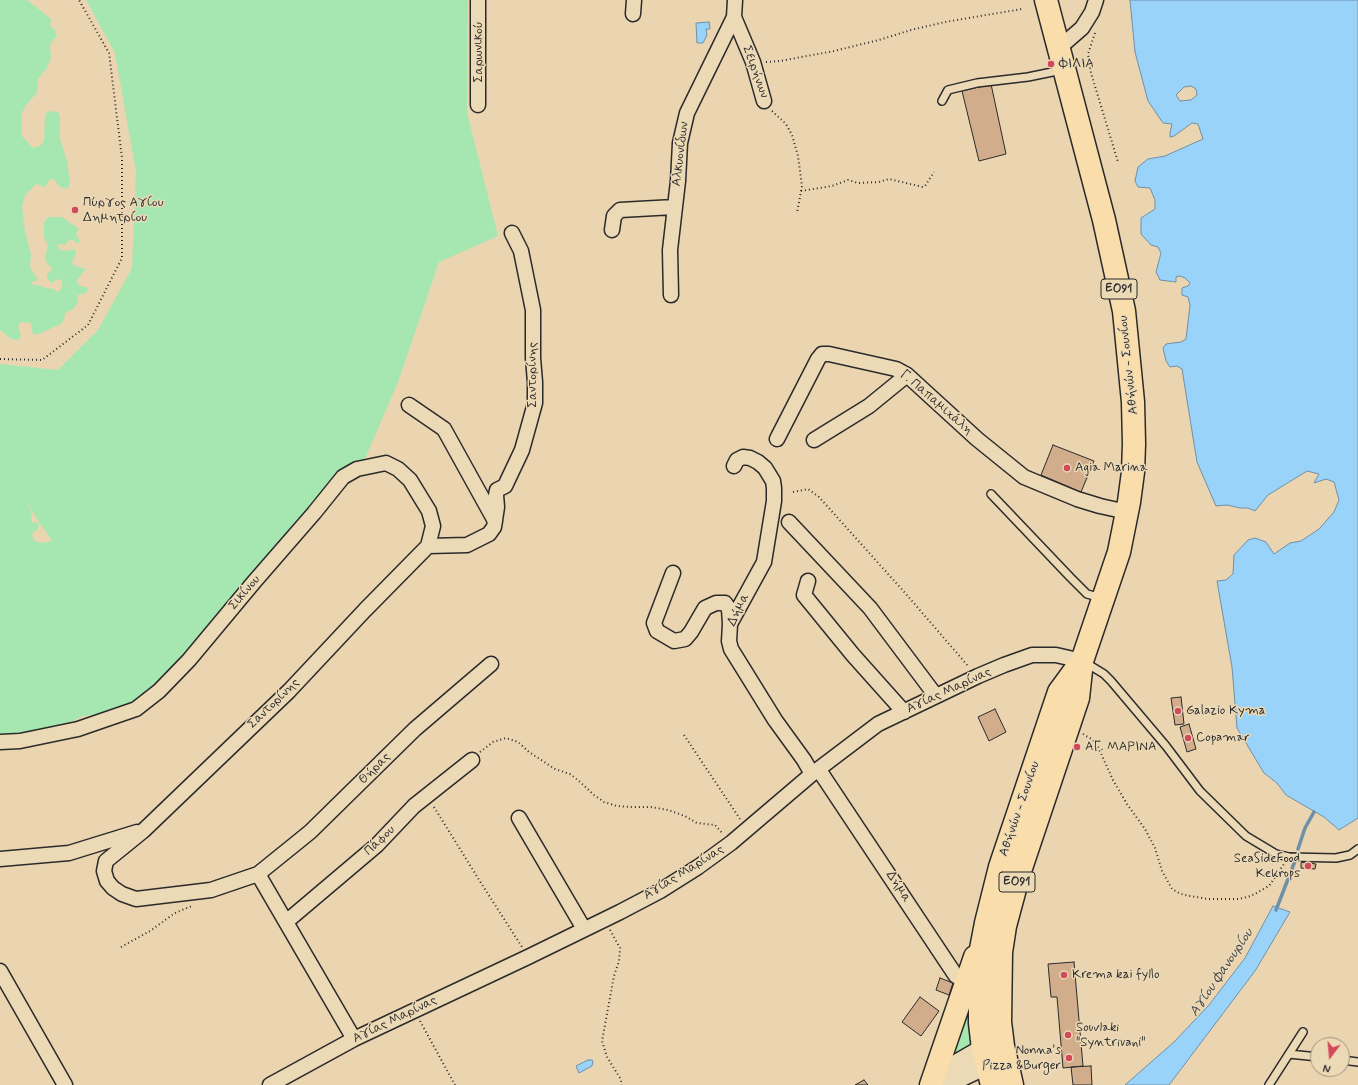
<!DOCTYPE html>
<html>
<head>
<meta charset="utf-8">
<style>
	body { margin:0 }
	#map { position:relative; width:1358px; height:1085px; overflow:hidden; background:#ebd4b0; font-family:Mynerve,sans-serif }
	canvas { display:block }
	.north { position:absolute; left:1310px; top:1037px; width:40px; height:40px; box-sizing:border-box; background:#ecd9b6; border:1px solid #9f937e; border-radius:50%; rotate:196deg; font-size:11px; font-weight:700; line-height:16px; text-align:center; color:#2b2b2b }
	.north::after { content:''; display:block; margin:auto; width:14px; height:18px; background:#d1495b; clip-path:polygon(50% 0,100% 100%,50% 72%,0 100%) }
</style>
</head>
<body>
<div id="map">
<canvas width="1358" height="1085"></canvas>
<div class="north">N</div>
</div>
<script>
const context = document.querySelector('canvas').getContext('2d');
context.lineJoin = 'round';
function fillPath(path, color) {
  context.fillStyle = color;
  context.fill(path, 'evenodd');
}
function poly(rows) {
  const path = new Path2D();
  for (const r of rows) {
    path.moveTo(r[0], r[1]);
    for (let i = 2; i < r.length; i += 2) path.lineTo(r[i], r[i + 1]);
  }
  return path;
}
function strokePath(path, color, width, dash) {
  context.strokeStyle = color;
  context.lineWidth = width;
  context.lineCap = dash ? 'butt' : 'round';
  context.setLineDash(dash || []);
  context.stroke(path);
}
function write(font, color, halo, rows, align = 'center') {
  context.font = font + ' Mynerve,sans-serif';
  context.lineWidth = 3;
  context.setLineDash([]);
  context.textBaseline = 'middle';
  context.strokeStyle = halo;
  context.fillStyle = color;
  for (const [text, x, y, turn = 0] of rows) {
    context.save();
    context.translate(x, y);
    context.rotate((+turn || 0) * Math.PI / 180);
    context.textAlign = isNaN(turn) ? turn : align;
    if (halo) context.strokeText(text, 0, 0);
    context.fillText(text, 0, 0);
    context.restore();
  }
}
fillPath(poly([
	[0,0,27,0,51,19,50,26,55,30,57,37,53,40,50,45,51,57,47,68,37,80,38,86,36,94,26,105,22,113,21,118,22,136,33,148,40,146,44,141,45,117,47,111,58,112,60,117,60,138,67,162,70,184,67,189,60,187,53,178,49,181,45,187,36,184,26,194,24,198,22,207,25,232,31,254,30,267,38,280,31,282,33,285,42,286,47,289,51,288,58,292,62,288,62,280,59,279,51,283,47,278,47,275,52,269,46,261,45,257,48,245,44,238,44,223,46,219,50,217,62,217,79,229,76,234,80,242,78,243,70,239,65,245,58,244,58,246,60,250,64,251,76,249,75,256,72,263,75,266,86,269,77,280,77,283,80,286,86,287,88,289,86,293,78,295,77,299,78,302,73,309,65,313,64,320,61,324,38,334,34,335,32,331,31,323,21,322,18,327,21,336,18,340,11,339,0,330],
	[86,0,468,0,467,113,498,236,439,262,398,382,364,461,171,670,151,688,139,698,128,704,105,713,83,716,65,725,0,739,0,364,58,370,98,330,132,268,136,172,115,53],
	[30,503,29,507,52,541,40,543,33,540,32,533,37,530,39,525,39,523,31,522,32,513,28,507],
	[975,979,978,1048,940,1070]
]), '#a6e7b1');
const water = poly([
	[1130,0,1358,0,1358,818,1339,830,1324,817,1286,795,1277,783,1264,773,1237,728,1232,667,1217,581,1226,580,1233,574,1234,555,1248,540,1255,538,1266,542,1274,554,1290,543,1301,541,1319,529,1334,512,1339,500,1334,482,1326,479,1314,483,1319,474,1307,471,1268,495,1255,511,1248,508,1240,508,1227,505,1216,506,1197,462,1182,369,1177,366,1170,367,1166,361,1163,348,1166,344,1181,342,1186,339,1190,305,1188,297,1182,295,1182,288,1188,286,1190,283,1185,278,1180,276,1176,277,1176,282,1160,280,1156,272,1161,253,1158,247,1151,245,1141,234,1141,218,1155,209,1155,200,1150,188,1138,187,1135,181,1138,167,1148,159,1165,156,1203,139,1198,124,1192,123,1174,136,1170,137,1170,133,1172,124,1163,123,1148,101,1135,52,1130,0],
	[1191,86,1196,89,1197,95,1191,100,1180,101,1176,95,1184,87,1191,86],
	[709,22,710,29,706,29,707,35,703,43,697,43,696,23,709,22],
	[1273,906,1290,912,1255,971,1169,1085,1125,1085,1174,1042,1209,1005,1245,958,1273,906],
	[588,1060,592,1060,593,1061,592,1066,579,1073,576,1066,588,1060]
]);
fillPath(water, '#9ad3fa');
strokePath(water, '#6e90a7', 1);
strokePath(poly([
	[1298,849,1305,828,1314,812],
	[1276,910,1295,861]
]), '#6e90a7', 3.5);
const building = poly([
	[991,84,1006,154,979,161,962,91,991,84],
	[1053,445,1094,461,1081,492,1041,475,1053,445],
	[1181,697,1184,724,1175,725,1171,698,1181,697],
	[995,709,1006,732,989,741,978,717,995,709],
	[1189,724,1196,749,1187,752,1180,727,1189,724],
	[1301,862,1316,864,1315,869,1301,868,1301,862],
	[1074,962,1083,1066,1063,1068,1057,997,1051,997,1048,964,1074,962],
	[940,978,953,983,949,995,936,990,940,978],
	[920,997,939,1011,921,1036,902,1022,920,997],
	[1091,1066,1092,1085,1073,1085,1071,1067,1091,1066],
	[864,1080,868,1085,855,1085,864,1080]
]);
fillPath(building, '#d2ad8c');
strokePath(building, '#2b2b2b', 1);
const lane = poly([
	[942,101,948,90,977,83,1028,77,1062,70],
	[991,494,1070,577,1087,594,1102,598],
	[1086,663,1104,674,1111,681,1166,746,1200,791,1246,836,1276,854,1289,857,1336,858,1350,855,1358,849],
	[1289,1054,1318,1057],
	[1342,1060,1358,1062],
	[1269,1085,1303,1032]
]);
const street = poly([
	[478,0,478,105],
	[633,14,634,0],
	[734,17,753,62,764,101],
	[1059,48,1082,28,1092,12,1096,0],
	[612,230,614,216,620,210,674,207],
	[671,295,670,250,678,181,680,143,687,113,734,17,735,0],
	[409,405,444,429,495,521],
	[777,439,818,359,822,354,829,354,896,369,907,375,977,439,1024,477,1077,499,1100,506,1127,512],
	[814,440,869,406,907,375],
	[734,466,737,460,743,457,750,458,758,462,765,468,773,481,774,488,774,501,764,562,730,624,729,641,731,649,749,678,775,720,804,760,812,774],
	[789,522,870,608,936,696],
	[673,573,654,623,657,631,674,641,685,639,691,632,705,608,716,603,725,603,729,609,730,624],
	[808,581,804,595,853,655,904,712],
	[0,742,20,741,78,729,136,709,159,691,189,660,254,582,314,513,343,477,357,469,386,463,398,469,410,480,429,511,433,526,428,546],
	[819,770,956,976,966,981],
	[519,818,584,929],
	[0,859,69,853,137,832],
	[258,874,310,832,415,729,491,664],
	[286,922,377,845,414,806,472,760],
	[0,971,65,1085],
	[354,1039,258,874,211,890,136,899,122,894,113,888,107,881,104,871,106,861,143,831,289,691,365,610,428,546,467,545,489,534,494,527,497,507,496,495,497,490,505,486,522,450,535,403,535,382,533,358,533,310,521,251,512,233],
	[270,1085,354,1039,528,957,620,912,660,891,698,867,731,843,812,774,878,724,978,676,1004,665,1032,655,1056,655,1082,661]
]);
const secondary = poly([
	[932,1085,945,1071,983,1049,995,1044],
	[948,1085,954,1080,1000,1058]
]);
const primary = poly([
	[931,1085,975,957],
	[992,1085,983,1049,980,1023,980,991,981,949,986,923,1000,867,1059,692,1081,662],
	[1012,1085,1003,1046,1000,1022,1001,952,1005,926,1019,874,1078,698,1082,661,1119,552,1129,502,1133,472,1134,444,1133,402,1124,311,1104,220,1046,0]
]);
strokePath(lane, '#2b2b2b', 10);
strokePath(street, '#2b2b2b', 17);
strokePath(secondary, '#2b2b2b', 22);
strokePath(primary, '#2b2b2b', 25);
strokePath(poly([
	[1095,33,1088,54,1091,73,1118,162],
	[766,62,780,61,834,51,879,40,911,30,945,22,1022,9],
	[772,111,786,124,792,135,798,156,802,186,797,213],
	[801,191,832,186,848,180,858,183,879,182,889,179,923,187,925,186,934,172],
	[0,359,42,360,88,325,122,258,122,158,109,53,79,0],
	[793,492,808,489,819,497,906,594,968,666],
	[1083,734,1093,740,1098,747,1113,780,1127,804,1145,829,1155,848,1162,871,1172,889,1181,894,1190,896,1208,899,1239,899,1251,896,1269,886,1284,864],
	[684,735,740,819],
	[480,752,493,742,506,738,518,742,529,752,555,769,570,774,579,781,594,795,604,802,617,806,632,807,651,807,668,810,685,816,697,823,715,825,723,834],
	[434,807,481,883,522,947],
	[610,930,620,948,619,961,614,976,602,1041,607,1057,620,1078,622,1085],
	[121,947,150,931,175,913,192,906],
	[420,1021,455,1085]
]), '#2b2b2b', 2, [1, 3]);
strokePath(lane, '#ecd9b6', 7);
strokePath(street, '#ecd9b6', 14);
strokePath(secondary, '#ecd9b6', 19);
strokePath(primary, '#f9deab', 22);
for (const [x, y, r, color] of [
	[1051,64,4,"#d1495b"],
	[75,210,4,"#d1495b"],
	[1067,468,4,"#d1495b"],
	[1178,711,4,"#d1495b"],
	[1188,738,4,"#d1495b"],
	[1077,747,4,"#d1495b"],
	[1308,866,4,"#d1495b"],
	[1064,975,4,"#d1495b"],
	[1068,1035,4,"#d1495b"],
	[1069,1058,4,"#d1495b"]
]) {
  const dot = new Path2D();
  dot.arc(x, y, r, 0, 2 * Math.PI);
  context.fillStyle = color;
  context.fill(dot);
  strokePath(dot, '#ecd9b6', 1.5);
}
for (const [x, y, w] of [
	[1119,289,36],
	[1017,882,36]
]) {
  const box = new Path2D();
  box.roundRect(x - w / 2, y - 10, w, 20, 3);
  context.fillStyle = '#ecd9b6';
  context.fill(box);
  strokePath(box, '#2b2b2b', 1);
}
write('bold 12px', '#2b2b2b', null, [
	["ΕΟ91",1119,289],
	["ΕΟ91",1017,882]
]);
write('13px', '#2b2b2b', '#ecd9b6', [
	["Σαρωνικού",479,52,-90],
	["Σειρήνων",755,72,70],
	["Αλκυονίδων",681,154,-83],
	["Αθήνών - Σουνίου",1129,365,-96],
	["Σαντορίνης",533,375,-90],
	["Γ. Παπαμιχάλη",936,403,41],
	["Σικίνου",245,593,-50],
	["Δήμα",739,610,-64],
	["Αγίας Μαρίνας",949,691,-25],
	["Σαντορίνης",274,704,-44],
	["Θήρας",375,769,-45],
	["Αθήνών - Σουνίου",1020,809,-71],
	["Πάφου",380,841,-44],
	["Αγίας Μαρίνας",684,873,-32],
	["Δήμα",898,887,57],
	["Αγίας Μαρίνας",395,1020,-26]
]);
write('13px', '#2b2b2b', '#ecd9b6', [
	["ΦΙΛΙΑ",1059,64],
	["Πύργος Αγίου",83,203],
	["Δημητρίου",83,218],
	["Agia Marina",1075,468],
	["Galazio Kyma",1186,711],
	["Copamar",1196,738],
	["ΑΓ. ΜΑΡΙΝΑ",1085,747],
	["SeaSideFood",1300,859,"right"],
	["Kekrops",1300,874,"right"],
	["Krema kai fyllo",1072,975],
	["Souvlaki",1076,1028],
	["\"Syntrivani\"",1076,1043],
	["Nonna's",1061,1051,"right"],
	["Pizza &Burger",1061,1066,"right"]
], 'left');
write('italic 14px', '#3c444a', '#ecd9b6', [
	["Αγίου Φανουρίου",1222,973,-56]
]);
</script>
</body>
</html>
